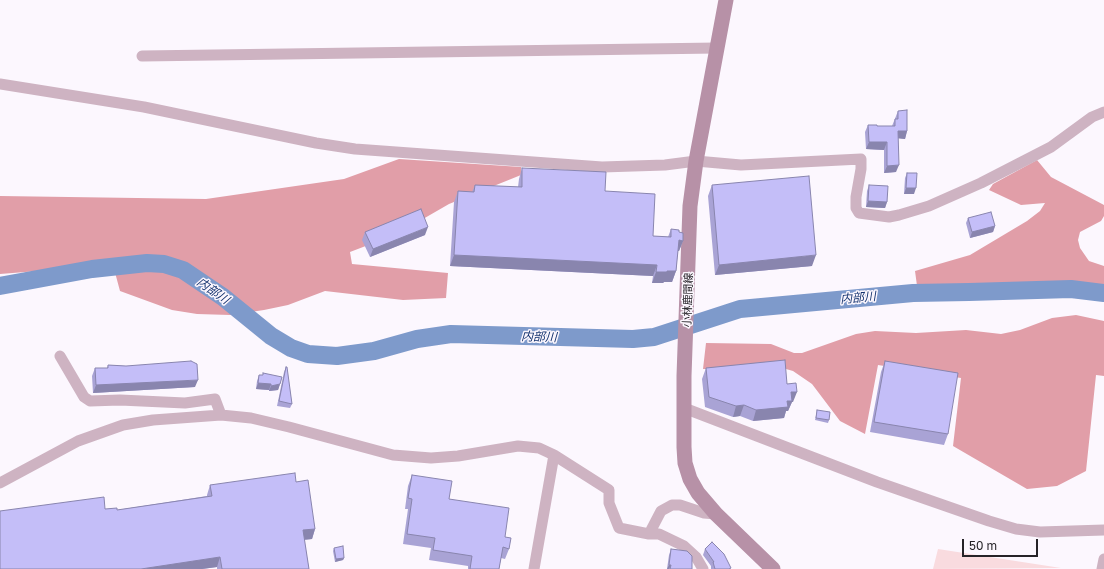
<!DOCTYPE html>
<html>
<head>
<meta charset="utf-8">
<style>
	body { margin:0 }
	#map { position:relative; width:1104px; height:569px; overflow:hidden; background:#fcf7fe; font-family:"Golos Text",sans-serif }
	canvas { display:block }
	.scale { position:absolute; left:962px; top:539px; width:76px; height:18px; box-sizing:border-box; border:2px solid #262328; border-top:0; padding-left:5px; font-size:12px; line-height:14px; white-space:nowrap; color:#262328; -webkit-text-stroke:3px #fcf7fe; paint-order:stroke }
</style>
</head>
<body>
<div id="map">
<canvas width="1104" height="569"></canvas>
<div class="scale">50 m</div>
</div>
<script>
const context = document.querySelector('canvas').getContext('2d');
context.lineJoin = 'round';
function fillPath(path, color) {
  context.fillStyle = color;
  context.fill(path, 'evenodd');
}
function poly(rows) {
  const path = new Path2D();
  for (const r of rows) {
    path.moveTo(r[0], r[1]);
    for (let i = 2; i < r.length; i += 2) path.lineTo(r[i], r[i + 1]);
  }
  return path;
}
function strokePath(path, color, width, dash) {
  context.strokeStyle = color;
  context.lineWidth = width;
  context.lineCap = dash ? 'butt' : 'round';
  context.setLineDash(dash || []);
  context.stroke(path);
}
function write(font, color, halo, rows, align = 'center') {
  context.font = font + ' "Golos Text","Noto Sans JP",sans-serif';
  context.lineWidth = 3;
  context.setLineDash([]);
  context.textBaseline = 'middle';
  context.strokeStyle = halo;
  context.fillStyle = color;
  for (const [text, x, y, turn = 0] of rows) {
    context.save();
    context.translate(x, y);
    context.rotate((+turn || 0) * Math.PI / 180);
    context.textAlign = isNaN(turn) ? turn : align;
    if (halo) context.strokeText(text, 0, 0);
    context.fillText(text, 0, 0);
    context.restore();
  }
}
fillPath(poly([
	[938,549,1061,568,933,569]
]), '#f9dbdf');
fillPath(poly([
	[399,159,521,167,521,175,449,204,397,234,350,252,352,264,448,273,446,298,403,300,325,291,288,305,264,310,230,315,197,314,172,310,120,291,113,265,0,274,0,196,206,199,344,179],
	[1037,160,1051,177,1104,205,1104,216,1101,221,1080,232,1078,240,1080,248,1089,261,1104,266,1104,290,1061,289,918,293,915,271,970,255,1027,221,1040,211,1045,203,1021,205,989,190,993,184],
	[1076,315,1104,321,1104,376,1096,375,1086,471,1057,486,1027,489,953,446,961,378,878,365,865,434,840,421,812,384,793,371,786,369,703,369,706,343,771,344,794,353,802,353,856,334,875,331,916,333,966,330,1001,334,1020,330,1052,318]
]), '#e19ea8');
strokePath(poly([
	[0,286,92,269,147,263,164,264,183,270,223,297,271,336,291,348,308,354,337,356,374,351,417,339,451,334,633,339,654,337,740,309,913,293,969,292,1071,289,1104,293]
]), '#7e9acb', 18);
strokePath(poly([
	[142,56,717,48],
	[0,84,144,107,316,143,355,149,602,167,665,165,696,161,741,165,861,159,861,169,856,197,856,208,859,213,889,217,899,215,929,206,981,183,1051,147,1092,117,1104,112],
	[60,356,84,397,90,401,120,400,185,403,215,399,221,415],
	[684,408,877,482,989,521,1016,529,1040,532,1104,530],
	[554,455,609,490,609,503,619,528,649,534],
	[0,483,78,441,123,425,153,420,221,415,251,418,289,427,393,455,431,458,458,456,518,446,539,448,554,455,534,569],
	[703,569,696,557,684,546,659,534,649,534,661,511,672,505,680,505,704,513,716,514],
	[1102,569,1104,559]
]), '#ceb3c2', 11);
strokePath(poly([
	[726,0,696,161,690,206,684,376,684,447,685,463,690,479,698,493,716,514,773,569]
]), '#b791a7', 15);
fillPath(poly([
	[898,111,907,131,905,139,898,138,896,172,884,173,884,150,866,149,865,132,868,125,877,126,892,126],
	[522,168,605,191,653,236,668,237,671,229,679,232,683,241,679,251,678,251,676,271,672,282,664,282,663,283,652,283,653,276,450,266,454,202,458,191,472,192,475,185,518,187,519,179],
	[907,173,914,194,904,194,905,178],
	[712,185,812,266,715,275,708,196],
	[869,185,887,202,885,208,866,207,867,191],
	[968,218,995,226,993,232,970,238,966,223],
	[365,232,425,235,370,257,362,240],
	[885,361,948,434,944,445,870,432,881,372],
	[108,365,126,366,195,387,93,393,92,376,95,368,107,368],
	[286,367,292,404,290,408,277,406,284,372],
	[706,368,787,384,793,402,792,402,788,411,786,411,784,418,753,421,740,416,733,417,705,407,702,379],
	[263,373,280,384,278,390,269,391,269,390,256,389,257,381,259,375,263,375],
	[817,410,829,420,828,423,815,420],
	[412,475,449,499,505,537,509,549,505,559,501,558,499,569,468,569,468,566,429,560,431,548,403,544,408,509,405,509,408,486],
	[296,482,315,529,312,539,304,540,309,569,217,569,217,567,202,569,0,569,105,509,117,510,207,496,207,495,210,485],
	[334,548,344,558,343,560,335,562,333,551],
	[671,549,692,569,667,569,669,555],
	[705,549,731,569,711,569,711,566,703,555]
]), '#a9a3d5');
fillPath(poly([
	[898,131,907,131,905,139,895,138],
	[869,142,887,142,884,150,866,149],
	[899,165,896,172,884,173,887,166],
	[906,188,916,188,914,194,904,194],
	[868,201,887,202,885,208,866,207],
	[995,226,993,232,970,238,972,232],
	[428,227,425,235,370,257,373,249],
	[679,240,683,241,679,251,675,251],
	[454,255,657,265,653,276,450,266],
	[816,255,812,266,715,275,719,265],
	[667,271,676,271,672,282,664,282,663,283,652,283,656,272],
	[198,380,195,387,93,393,96,385],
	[258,383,271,384,269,390,256,389],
	[280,384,278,390,269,391,271,386],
	[791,392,797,392,793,402,792,402,788,411,786,411,784,418,753,421,756,410],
	[744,405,740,416,733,417,736,406],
	[315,529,312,539,300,540,303,530],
	[220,557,217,567,202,569,141,569],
	[344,558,343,560,335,562,336,559],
	[669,565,671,565,669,569,667,569]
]), '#8985ae');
const building = poly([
	[907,110,907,131,898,131,899,165,887,166,887,142,869,142,868,125,877,125,877,126,895,126,895,119,898,119,898,111,907,110],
	[522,168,606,172,605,191,655,194,653,236,671,237,671,229,679,230,679,232,683,233,683,241,679,240,676,271,667,271,667,272,656,272,657,265,454,255,458,191,474,192,475,185,522,187,522,168],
	[907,173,917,173,916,188,906,188,907,173],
	[809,176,816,255,719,265,712,185,809,176],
	[869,185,888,186,887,202,868,201,869,185],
	[421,209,428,227,373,249,365,232,421,209],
	[991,212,995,226,972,232,968,218,991,212],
	[785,360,787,384,796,383,797,392,791,392,792,401,787,401,788,407,756,410,744,405,736,406,709,397,706,368,785,360],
	[191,361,197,364,198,380,96,385,95,368,108,368,108,365,126,366,191,361],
	[885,361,958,373,948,434,874,422,885,361],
	[286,367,287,367,292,404,279,401,286,367],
	[263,373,282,377,280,384,271,386,271,384,258,383,259,375,263,375,263,373],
	[817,410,830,412,829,420,816,418,817,410],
	[295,473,296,482,308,480,315,529,303,530,309,569,222,569,220,557,141,569,0,569,0,511,104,497,105,509,117,508,117,510,212,496,210,485,295,473],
	[412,475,452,481,449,499,509,508,505,537,511,538,509,549,503,547,499,569,470,569,472,556,433,550,435,538,407,534,412,499,408,498,412,475],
	[712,542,724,554,731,568,729,569,715,569,713,562,714,562,705,549,712,542],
	[343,546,344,558,336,559,334,548,343,546],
	[671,549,687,551,692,556,692,569,670,569,671,565,669,565,671,549]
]);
fillPath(building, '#c4bef8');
strokePath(building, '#8985ae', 1);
write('11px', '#262328', '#fcf7fe', [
	["小林鹿間線",688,300,-88]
]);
write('italic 12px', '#13326e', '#fcf7fe', [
	["内部川",213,291,35],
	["内部川",858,298,-5],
	["内部川",539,337,2]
]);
</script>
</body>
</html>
